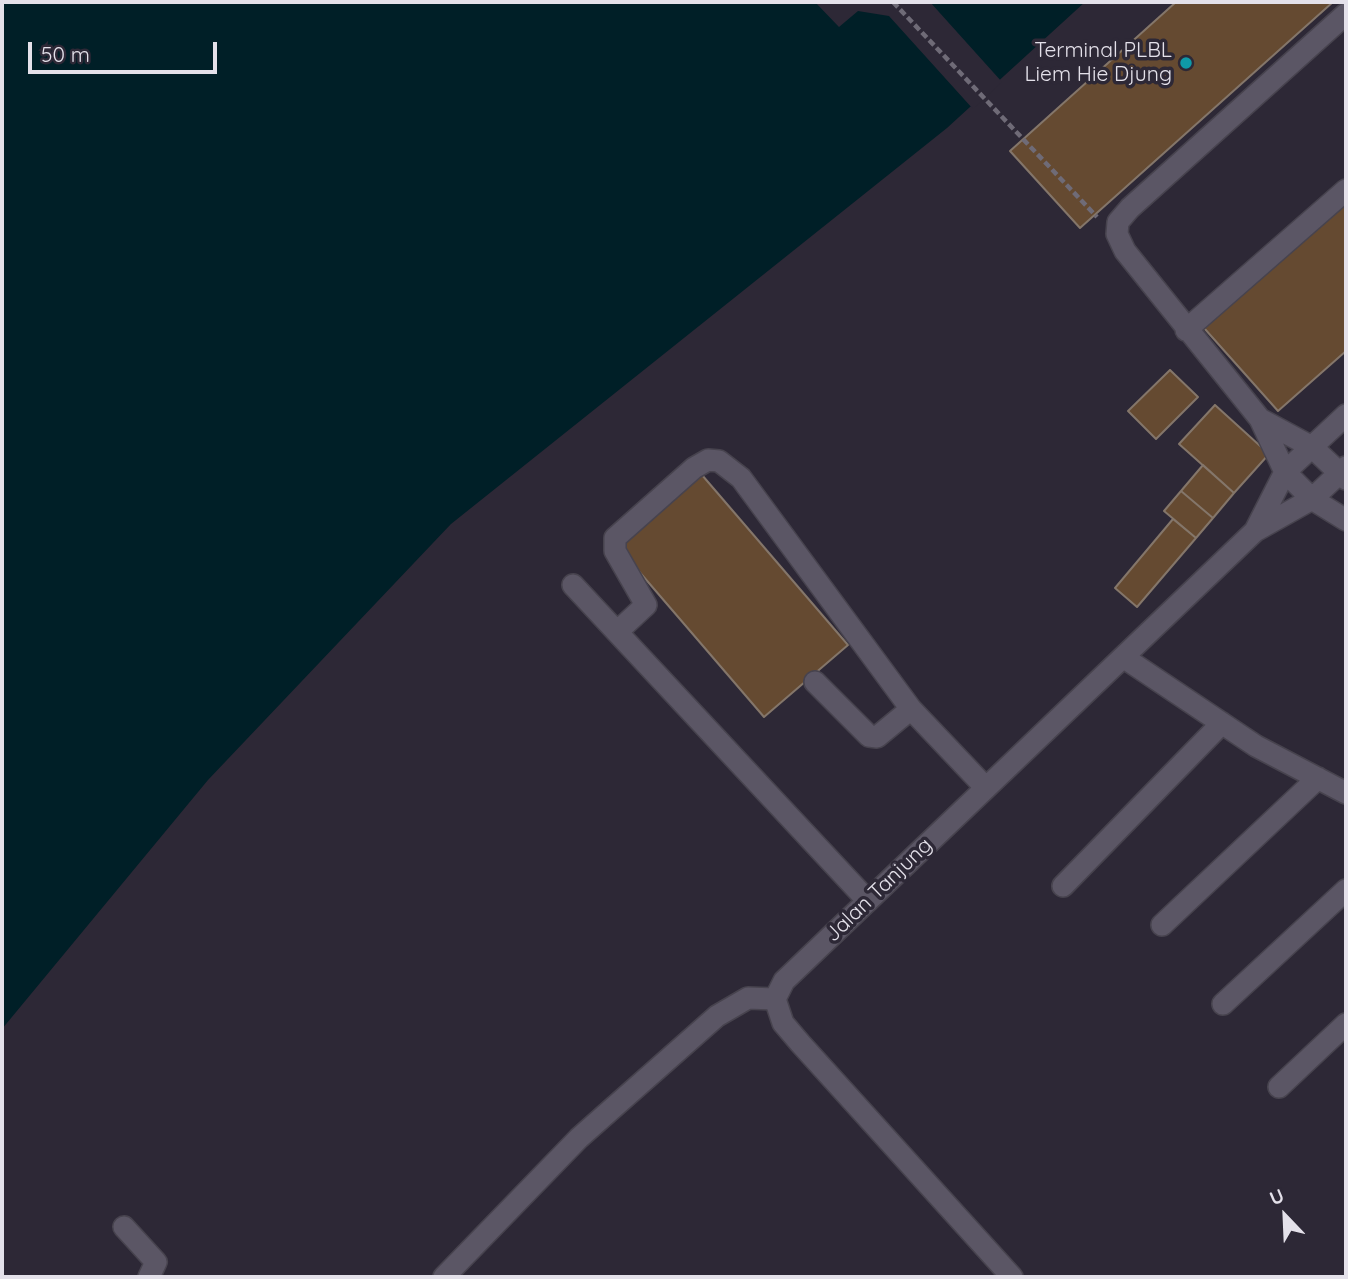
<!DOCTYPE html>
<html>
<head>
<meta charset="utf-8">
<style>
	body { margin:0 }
	#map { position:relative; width:1348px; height:1279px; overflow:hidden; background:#2d2836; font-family:Quicksand,sans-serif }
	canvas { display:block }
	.frame { position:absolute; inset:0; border:4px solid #e4e1ea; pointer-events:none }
	.north { position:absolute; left:1250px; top:1181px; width:70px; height:70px; -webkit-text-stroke:5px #2d2836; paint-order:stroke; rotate:337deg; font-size:19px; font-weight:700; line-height:28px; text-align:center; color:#e4e1ea }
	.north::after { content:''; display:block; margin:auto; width:24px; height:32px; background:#e4e1ea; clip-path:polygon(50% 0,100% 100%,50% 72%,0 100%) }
	.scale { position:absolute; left:28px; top:42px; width:189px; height:32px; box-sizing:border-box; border:4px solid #e4e1ea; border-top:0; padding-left:9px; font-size:21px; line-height:24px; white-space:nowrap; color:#e4e1ea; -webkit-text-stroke:5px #2d2836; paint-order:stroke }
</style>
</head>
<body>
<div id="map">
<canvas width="1348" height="1279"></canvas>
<div class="frame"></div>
<div class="north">U</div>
<div class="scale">50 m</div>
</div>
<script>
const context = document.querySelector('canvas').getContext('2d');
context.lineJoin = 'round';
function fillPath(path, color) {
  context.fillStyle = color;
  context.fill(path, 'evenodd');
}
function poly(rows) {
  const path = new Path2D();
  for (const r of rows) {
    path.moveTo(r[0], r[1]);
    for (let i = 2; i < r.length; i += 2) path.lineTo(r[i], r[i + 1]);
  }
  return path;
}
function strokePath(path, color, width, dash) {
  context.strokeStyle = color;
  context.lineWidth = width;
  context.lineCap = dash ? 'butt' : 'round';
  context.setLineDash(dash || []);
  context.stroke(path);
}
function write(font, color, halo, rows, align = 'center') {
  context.font = font + ' Quicksand,sans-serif';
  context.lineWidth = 7;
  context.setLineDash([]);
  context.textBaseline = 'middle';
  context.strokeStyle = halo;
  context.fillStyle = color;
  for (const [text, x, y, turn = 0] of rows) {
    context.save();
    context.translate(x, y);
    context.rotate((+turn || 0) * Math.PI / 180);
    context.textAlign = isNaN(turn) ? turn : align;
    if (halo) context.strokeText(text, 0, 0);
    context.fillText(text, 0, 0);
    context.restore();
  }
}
fillPath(poly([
	[2,2,1085,2,947,128,451,524,208,780,2,1029]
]), '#001f27');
fillPath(poly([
	[815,2,930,2,1002,82,973,109,889,16,858,11,839,27]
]), '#2d2836');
const building = poly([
	[1176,2,1333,2,1080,228,1010,151,1176,2],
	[1346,203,1346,351,1278,411,1204,328,1346,203],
	[1170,370,1198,397,1156,439,1128,411,1170,370],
	[1215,405,1269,454,1234,493,1179,444,1215,405],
	[1203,465,1234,493,1213,518,1181,491,1203,465],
	[702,475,848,645,764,717,618,547,702,475],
	[1181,491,1213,518,1196,538,1164,511,1181,491],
	[1173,519,1196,538,1137,607,1115,588,1173,519]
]);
fillPath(building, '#654a31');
strokePath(building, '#84766a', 2);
const minor = poly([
	[1346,14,1130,208,1118,222,1117,234,1125,251,1260,419,1285,472,1312,499,1346,520],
	[1186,330,1346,190],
	[1260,419,1312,447,1346,479],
	[1255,531,1285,472,1346,415],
	[573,585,868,901],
	[617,632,646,605,615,551,615,538,694,468,708,460,719,461,741,478,911,709],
	[1123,657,1256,746,1346,793],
	[815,682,869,736,877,737,911,709,986,788],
	[1063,886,1222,723],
	[1162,925,1318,778],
	[1223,1004,1346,890],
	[1279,1087,1346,1024],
	[124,1227,156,1262,149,1277],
	[444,1277,579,1138,717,1016,748,998,775,999],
	[1012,1277,800,1043,783,1023,775,999,784,981,1255,531,1312,499,1346,467]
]);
strokePath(minor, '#47434e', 24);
strokePath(poly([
	[893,2,1097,217]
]), '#6f6b77', 4.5, [7, 3.5]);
strokePath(minor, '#5b5665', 21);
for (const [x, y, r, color] of [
	[1186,63,7,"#0f9aa8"]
]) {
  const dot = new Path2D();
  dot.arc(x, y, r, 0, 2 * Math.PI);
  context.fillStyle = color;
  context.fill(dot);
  strokePath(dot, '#2d2836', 2.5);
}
write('21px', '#e4e1ea', '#2d2836', [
	["Terminal PLBL",1172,51],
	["Liem Hie Djung",1172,75]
], 'right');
write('21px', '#e4e1ea', '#2d2836', [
	["Jalan Tanjung",879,890,-44]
]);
</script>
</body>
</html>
